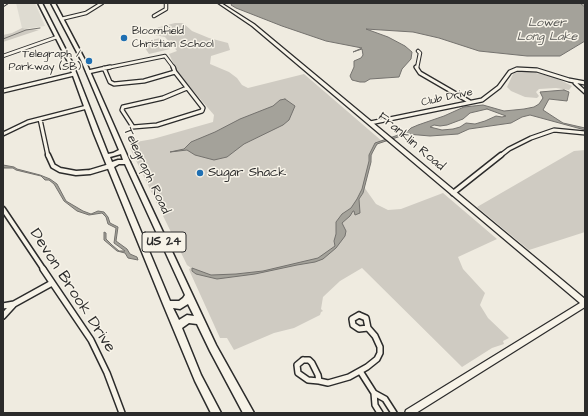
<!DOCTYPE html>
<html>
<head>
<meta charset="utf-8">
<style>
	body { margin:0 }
	#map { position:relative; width:588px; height:416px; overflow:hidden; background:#efebe0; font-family:"Architects Daughter",sans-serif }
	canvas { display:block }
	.frame { position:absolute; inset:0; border:4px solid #2b2b2b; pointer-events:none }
</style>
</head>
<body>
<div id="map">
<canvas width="588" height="416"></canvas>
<div class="frame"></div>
</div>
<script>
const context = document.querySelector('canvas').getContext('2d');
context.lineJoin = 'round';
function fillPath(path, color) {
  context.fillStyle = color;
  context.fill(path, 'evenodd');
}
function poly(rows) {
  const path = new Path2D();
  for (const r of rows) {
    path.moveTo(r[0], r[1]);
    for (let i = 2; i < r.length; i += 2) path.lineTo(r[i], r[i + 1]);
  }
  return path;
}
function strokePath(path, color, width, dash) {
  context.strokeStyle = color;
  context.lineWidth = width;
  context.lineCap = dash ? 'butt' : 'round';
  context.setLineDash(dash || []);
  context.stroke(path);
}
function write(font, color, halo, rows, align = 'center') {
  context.font = font + ' "Architects Daughter",sans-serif';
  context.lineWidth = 3;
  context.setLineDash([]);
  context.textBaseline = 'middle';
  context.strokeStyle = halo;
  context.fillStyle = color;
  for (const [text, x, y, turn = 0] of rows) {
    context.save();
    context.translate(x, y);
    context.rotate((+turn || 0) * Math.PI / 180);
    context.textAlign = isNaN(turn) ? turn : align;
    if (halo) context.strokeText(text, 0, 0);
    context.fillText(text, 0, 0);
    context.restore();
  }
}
fillPath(poly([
	[16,3,35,3,45,26,31,28,22,28]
]), '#dedbd1');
fillPath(poly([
	[175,23,183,23,192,31,209,38,228,43,230,50,211,56,210,64,229,72,237,78,242,85,248,88,304,74,383,142,378,144,374,148,367,176,354,210,355,213,360,210,359,199,363,193,364,187,376,204,388,210,401,209,443,193,497,239,458,257,463,269,485,293,480,305,488,318,509,338,503,341,504,344,492,348,462,367,362,268,340,281,323,297,321,309,323,311,321,312,320,315,294,328,274,333,234,350,227,338,220,338,190,272,189,269,191,268,187,265,130,148,136,142,153,139,213,122,214,115,178,73,169,54,177,51,165,37,154,35,152,29],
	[22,28,39,30,3,42,3,35,12,33],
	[161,38,170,49,149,54,141,42],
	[522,70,554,77,572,86,569,90,556,88,539,89,536,92,539,96,537,98,525,97,511,91,507,87,513,74],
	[585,150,585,232,529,250,477,207,574,151]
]), '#cfcbc2');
const water = poly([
	[232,3,585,3,585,4,581,4,585,7,585,41,560,56,527,56,479,51,439,38,413,32,366,29,388,37,405,46,412,52,411,59,402,69,399,77,370,79,365,82,360,82,352,80,350,76,354,67,354,61,361,58,363,55,362,49,353,52,362,48,326,41,282,26,236,8,231,5,232,3],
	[564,90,569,92,567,101,549,99,543,110,563,123,585,128,585,130,530,115,522,117,511,123,469,129,458,134,430,136,407,134,377,144,371,155,371,162,363,193,359,199,360,213,355,215,354,211,353,211,350,216,342,223,346,231,345,236,336,248,323,259,315,262,297,265,255,274,217,279,196,274,192,271,192,268,211,275,236,274,263,271,318,258,335,246,334,241,336,234,336,222,342,214,351,208,357,199,362,189,369,161,369,155,375,143,407,132,411,128,418,125,444,116,464,107,483,105,504,111,524,109,534,107,539,104,543,98,540,92,564,90],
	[487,109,506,116,502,117,496,116,485,121,475,124,466,123,460,127,453,129,442,130,430,127,434,125,440,126,447,125,463,119,470,113,487,109],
	[285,99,295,106,289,120,283,125,244,144,227,157,214,160,195,155,187,150,170,152,184,149,191,142,215,132,240,119,273,106,280,100,285,99],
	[3,165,14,167,17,169,40,175,50,179,57,184,66,201,83,211,91,214,98,211,104,212,108,217,110,223,118,227,116,241,127,249,130,254,137,257,138,260,128,258,125,253,117,251,104,240,104,232,106,233,106,239,112,245,119,251,125,251,114,243,116,228,108,224,106,217,102,213,89,215,77,211,64,201,54,184,49,180,45,180,41,176,16,170,13,168,4,168,3,165]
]);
fillPath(water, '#a4a29a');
strokePath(water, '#74726e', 1);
strokePath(poly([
	[3,39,26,30,40,28]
]), '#74726e', 1);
const streetFar3 = poly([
	[3,5,6,3],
	[154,16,166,9,166,3],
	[61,19,86,13,102,3],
	[3,56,57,37],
	[106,68,165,56,174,68],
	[417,68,420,53,418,51]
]);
const streetFar2 = poly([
	[173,67,175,72,203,108,202,111,157,125,133,127,122,110,123,107,163,98,187,88],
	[416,67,420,73,470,102],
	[104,68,110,82,114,84,144,81,175,72],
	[88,72,110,67],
	[575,83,585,92],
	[3,91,74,74],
	[40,119,48,156],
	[370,123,482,100,499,87,510,72,517,69,537,70,569,80,585,83],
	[3,134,28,122,87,107],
	[500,156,509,149,531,138,554,130,585,133]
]);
const streetFar1 = poly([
	[48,155,53,166,60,170,76,173,90,172,110,166],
	[453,193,501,155],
	[3,209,44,270]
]);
const street = poly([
	[43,269,91,340,107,373,122,413],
	[3,306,14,304,52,283],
	[359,315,366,318,368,328,359,329,353,325,352,319,359,315],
	[3,316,14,304],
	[303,360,309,360,312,363,318,375,319,381,308,380,298,373,297,365,303,360],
	[360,371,374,393,375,405,380,413],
	[319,381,328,383,349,377,367,367,377,359,380,353,380,347,375,336,368,328],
	[374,393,385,399,394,413]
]);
const secondary = poly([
	[218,3,221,3,254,24,585,299,585,307,416,413,405,413,406,410,580,303,252,26,218,3]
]);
const highway = poly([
	[38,3,42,3,72,62,108,154,113,153,119,150,81,60,51,3,55,3,85,60,130,162,216,345,254,413,243,413,210,351,197,324,189,323,182,328,201,375,221,413,211,413,195,381,163,304,94,134,68,62,38,3],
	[121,154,123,160,118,160,112,162,110,157,121,154],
	[119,164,125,164,185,295,183,298,179,301,170,301,114,167,119,164],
	[188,304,194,316,187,315,179,320,173,308,180,309,188,304]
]);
strokePath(streetFar3, '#2b2b2b', 4.5);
strokePath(streetFar2, '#2b2b2b', 5.5);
strokePath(streetFar1, '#2b2b2b', 7);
strokePath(street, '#2b2b2b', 8);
strokePath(secondary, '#2b2b2b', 2.5);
strokePath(highway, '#2b2b2b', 3);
strokePath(streetFar3, '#f7f3e8', 2.5);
strokePath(streetFar2, '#f7f3e8', 3);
strokePath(streetFar1, '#f7f3e8', 4);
strokePath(street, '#f7f3e8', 5);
fillPath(secondary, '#f7f3e8');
fillPath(highway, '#f7f3e8');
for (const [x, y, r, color] of [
	[124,38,4,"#1f6fb2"],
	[89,61,4,"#1f6fb2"],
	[200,173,4,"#1f6fb2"]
]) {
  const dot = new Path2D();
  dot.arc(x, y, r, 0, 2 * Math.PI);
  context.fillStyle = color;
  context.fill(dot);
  strokePath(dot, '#f7f3e8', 1.5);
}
write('11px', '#2b2b2b', '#f7f3e8', [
	["Bloomfield",132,32],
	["Christian School",132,45],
	["Telegraph /",81,55,"right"],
	["Parkway (SB)",81,68,"right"]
], 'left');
write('11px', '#2b2b2b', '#f7f3e8', [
	["Club Drive",447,98,-12]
]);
write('italic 12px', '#555552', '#f7f3e8', [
	["Lower",547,23],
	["Long Lake",547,37]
]);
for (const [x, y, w] of [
	[164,242,44]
]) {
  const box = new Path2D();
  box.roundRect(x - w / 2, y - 10, w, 20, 3);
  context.fillStyle = '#f7f3e8';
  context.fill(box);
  strokePath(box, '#2b2b2b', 1);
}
write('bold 12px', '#2b2b2b', null, [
	["US 24",164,242]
]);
write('13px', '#2b2b2b', '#f7f3e8', [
	["Franklin Road",411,142,40],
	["Telegraph Road",146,171,65]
]);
write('13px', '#2b2b2b', '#f7f3e8', [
	["Sugar Shack",208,173]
], 'left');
write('16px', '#2b2b2b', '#f7f3e8', [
	["Devon Brook Drive",72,291,57]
]);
</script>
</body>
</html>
